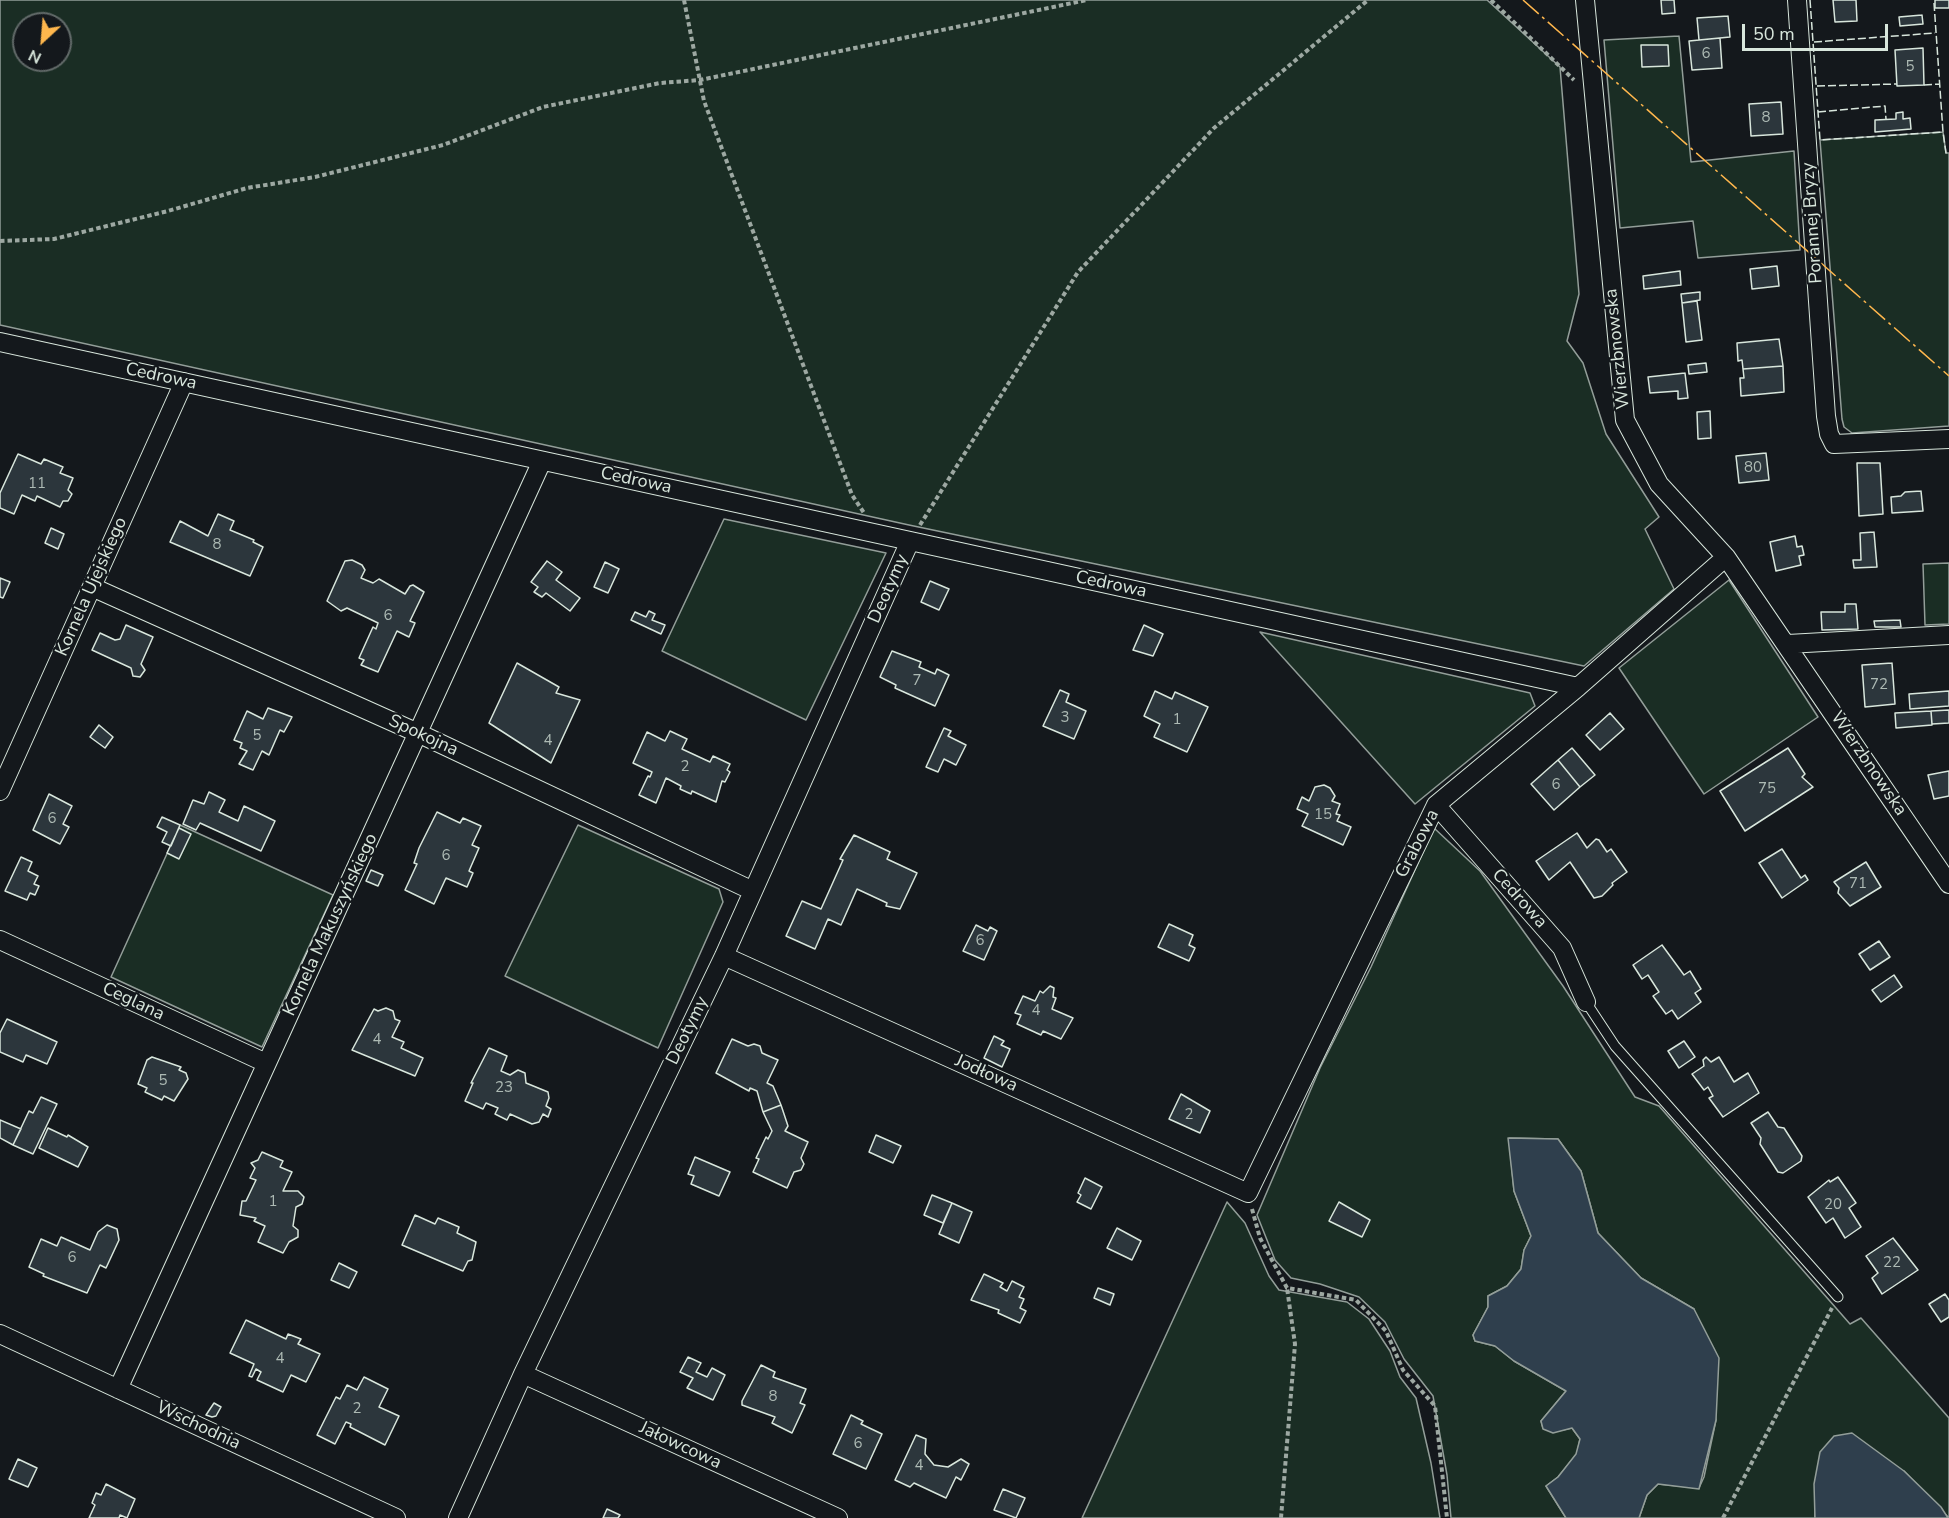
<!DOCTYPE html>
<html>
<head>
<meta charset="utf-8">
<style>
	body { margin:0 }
	#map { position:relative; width:1949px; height:1518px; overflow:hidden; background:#14181c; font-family:"Nunito Sans",sans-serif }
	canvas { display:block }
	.north { position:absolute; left:12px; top:12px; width:60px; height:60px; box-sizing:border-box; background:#14181c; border:2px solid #626a69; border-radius:50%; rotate:206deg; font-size:16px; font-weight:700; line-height:24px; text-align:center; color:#d8e6dc }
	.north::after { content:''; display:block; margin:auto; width:21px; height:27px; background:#ffb74d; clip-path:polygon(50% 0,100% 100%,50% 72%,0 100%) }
	.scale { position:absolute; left:1742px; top:24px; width:146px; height:27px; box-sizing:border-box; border:3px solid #d8e6dc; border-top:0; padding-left:8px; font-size:18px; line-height:21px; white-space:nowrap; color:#d8e6dc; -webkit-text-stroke:4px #14181c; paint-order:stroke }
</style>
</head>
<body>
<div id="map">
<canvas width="1949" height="1518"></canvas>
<div class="north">N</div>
<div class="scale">50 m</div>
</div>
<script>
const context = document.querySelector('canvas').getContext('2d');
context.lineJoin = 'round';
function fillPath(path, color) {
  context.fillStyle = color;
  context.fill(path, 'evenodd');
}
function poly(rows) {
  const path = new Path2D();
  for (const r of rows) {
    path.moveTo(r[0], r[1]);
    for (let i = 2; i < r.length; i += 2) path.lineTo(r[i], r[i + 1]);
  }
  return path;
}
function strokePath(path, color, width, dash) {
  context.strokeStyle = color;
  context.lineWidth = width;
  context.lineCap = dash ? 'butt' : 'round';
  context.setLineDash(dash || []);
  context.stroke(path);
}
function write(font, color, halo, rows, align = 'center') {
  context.font = font + ' "Nunito Sans",sans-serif';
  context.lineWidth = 4.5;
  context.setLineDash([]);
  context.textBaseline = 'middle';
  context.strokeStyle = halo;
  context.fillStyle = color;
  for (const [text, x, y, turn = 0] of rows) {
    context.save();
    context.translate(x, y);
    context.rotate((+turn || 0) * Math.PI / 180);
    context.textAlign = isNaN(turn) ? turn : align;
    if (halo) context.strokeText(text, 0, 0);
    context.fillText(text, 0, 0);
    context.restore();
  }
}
const green = poly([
	[0,0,1487,0,1560,67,1579,294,1567,341,1583,363,1606,434,1659,517,1645,529,1674,589,1584,666,909,525,0,325,0,0],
	[24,24,60,24,60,60,24,60,24,24],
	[1679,36,1691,162,1794,151,1800,250,1698,258,1693,221,1620,228,1604,40,1679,36],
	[1943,132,1946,153,1949,153,1949,426,1852,433,1844,427,1842,419,1820,140,1943,132],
	[724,519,886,553,806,720,662,651,724,519],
	[1949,563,1949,624,1925,625,1923,564,1949,563],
	[1729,580,1818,717,1704,794,1619,668,1729,580],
	[1260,632,1530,693,1535,706,1415,804,1260,632],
	[180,825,333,895,262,1047,111,977,180,825],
	[578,825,719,889,723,902,658,1048,505,976,578,825],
	[1434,828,1480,871,1563,986,1635,1097,1659,1106,1850,1324,1861,1318,1949,1418,1949,1518,1904,1471,1815,1484,1815,1518,1639,1518,1647,1495,1658,1484,1699,1488,1704,1477,1716,1420,1694,1309,1641,1278,1598,1233,1581,1171,1558,1139,1509,1138,1514,1191,1531,1236,1524,1250,1521,1269,1507,1286,1488,1296,1488,1307,1473,1335,1475,1341,1495,1346,1514,1361,1566,1391,1541,1421,1543,1428,1553,1432,1572,1428,1580,1439,1577,1454,1558,1477,1546,1486,1566,1518,1451,1518,1447,1475,1433,1396,1404,1359,1385,1322,1359,1297,1320,1284,1291,1278,1275,1260,1257,1215,1320,1068,1371,967,1434,828],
	[1227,1202,1245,1223,1269,1276,1279,1290,1347,1302,1369,1319,1390,1351,1400,1377,1416,1398,1431,1463,1440,1518,1082,1518,1227,1202]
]);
fillPath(green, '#1a2d24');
strokePath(green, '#939e99', 1.5);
const water = poly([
	[1508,1138,1558,1139,1581,1171,1598,1233,1641,1278,1694,1309,1719,1358,1716,1420,1699,1489,1658,1484,1647,1495,1639,1518,1566,1518,1546,1486,1558,1477,1576,1454,1580,1439,1572,1428,1553,1433,1543,1429,1541,1421,1566,1391,1514,1361,1495,1346,1475,1341,1473,1335,1488,1307,1488,1296,1507,1286,1521,1269,1524,1250,1531,1236,1514,1191,1508,1138],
	[1852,1433,1904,1471,1941,1507,1948,1518,1815,1518,1814,1484,1820,1452,1834,1436,1852,1433]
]);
fillPath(water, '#2f3f4d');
strokePath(water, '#939e99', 1.5);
const building = poly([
	[1661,0,1674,0,1675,13,1662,14,1661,0],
	[1833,0,1856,0,1857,21,1835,22,1833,0],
	[1935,0,1949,0,1949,8,1935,8,1935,0],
	[1922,15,1923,24,1900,26,1899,17,1922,15],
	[1728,16,1730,37,1699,40,1697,18,1728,16],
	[1720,38,1722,68,1692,70,1689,41,1720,38],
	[1641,45,1668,45,1669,66,1642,67,1641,45],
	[1923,48,1924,85,1897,86,1895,50,1923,48],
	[1781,102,1783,134,1751,136,1749,104,1781,102],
	[1903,112,1903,119,1910,118,1911,129,1875,132,1875,120,1896,119,1896,113,1903,112],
	[1777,266,1779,286,1752,289,1750,269,1777,266],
	[1680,271,1681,285,1644,289,1643,276,1680,271],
	[1700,292,1700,300,1682,303,1681,294,1700,292],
	[1697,301,1702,340,1686,342,1682,303,1697,301],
	[1779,339,1783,366,1743,369,1742,360,1738,361,1737,343,1779,339],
	[1706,363,1707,372,1689,374,1688,365,1706,363],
	[1783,366,1784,392,1741,396,1740,378,1744,378,1743,369,1783,366],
	[1685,373,1688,398,1678,399,1678,391,1650,393,1648,377,1685,373],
	[1710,411,1711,438,1698,439,1697,412,1710,411],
	[1766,453,1769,480,1739,483,1736,456,1766,453],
	[18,454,41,464,44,459,63,467,60,473,73,478,68,490,72,494,68,501,63,501,60,507,37,496,35,501,22,495,14,514,0,508,0,493,18,454],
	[1857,463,1880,463,1883,514,1859,516,1857,463],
	[1921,491,1923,511,1892,513,1891,497,1901,496,1905,492,1921,491],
	[218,514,234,521,230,530,254,540,253,542,263,547,250,576,170,542,180,521,208,536,218,514],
	[51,528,64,534,58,549,45,543,51,528],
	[1874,532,1877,567,1854,568,1853,560,1861,560,1860,533,1874,532],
	[1795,536,1797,547,1802,546,1804,555,1799,556,1801,565,1776,571,1770,542,1795,536],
	[352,560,362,565,365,570,361,578,373,583,379,579,405,594,410,586,413,585,424,592,410,621,415,623,409,637,397,631,378,672,361,665,364,660,359,658,373,627,376,629,378,623,347,608,341,611,327,601,345,561,352,560],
	[547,561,562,572,556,580,580,598,570,611,546,593,542,597,534,592,538,587,531,582,547,561],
	[605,562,619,569,608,593,594,587,605,562],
	[0,578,10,582,3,598,0,597,0,578],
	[930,581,949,589,939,610,921,602,930,581],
	[1845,604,1856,604,1858,629,1822,630,1821,612,1845,612,1845,604],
	[649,611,655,614,652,620,665,625,661,634,631,620,635,612,646,617,649,611],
	[1900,620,1901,627,1875,627,1874,621,1900,620],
	[126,625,153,637,141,664,145,670,140,677,133,676,131,668,92,650,100,633,115,640,120,639,126,625],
	[1144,625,1163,634,1153,656,1133,650,1144,625],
	[892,651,921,662,919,667,935,674,937,669,949,675,935,706,895,688,896,685,880,677,892,651],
	[517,663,559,687,556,693,580,700,551,763,489,723,517,663],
	[1892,663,1895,704,1865,707,1862,665,1892,663],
	[1060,690,1069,694,1066,702,1086,711,1074,739,1043,726,1060,690],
	[1155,691,1172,699,1175,692,1208,707,1187,752,1154,737,1160,724,1144,716,1155,691],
	[1949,691,1949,706,1910,709,1909,694,1949,691],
	[268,708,292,717,284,732,280,730,269,755,262,751,253,770,239,764,247,751,240,748,242,743,234,740,247,711,263,719,268,708],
	[1949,710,1949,723,1932,724,1931,711,1949,710],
	[1931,711,1932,725,1896,728,1895,713,1931,711],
	[1610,713,1624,729,1600,750,1586,735,1610,713],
	[99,725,113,737,105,748,90,737,99,725],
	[944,728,951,731,948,736,966,745,956,765,944,759,938,772,926,767,944,728],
	[670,731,687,739,682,749,710,762,713,756,730,764,727,770,730,772,725,782,722,781,716,802,692,791,691,794,680,789,681,786,666,778,656,803,639,795,648,776,650,777,652,772,633,763,647,732,665,741,670,731],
	[1572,748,1595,775,1580,787,1558,760,1572,748],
	[1788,748,1805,774,1802,777,1813,787,1745,831,1720,791,1788,748],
	[1558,760,1580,787,1554,810,1531,784,1558,760],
	[1949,771,1949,796,1934,799,1928,775,1949,771],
	[1324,785,1330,788,1335,796,1332,801,1340,804,1336,814,1340,815,1337,821,1351,827,1343,845,1302,826,1308,814,1297,809,1302,797,1309,801,1315,787,1324,785],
	[209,792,225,800,219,812,238,821,244,806,275,821,261,851,200,823,196,830,183,824,193,800,204,804,209,792],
	[49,794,72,806,63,824,69,827,60,844,33,830,49,794],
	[437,812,460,823,463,818,481,826,472,845,479,848,469,871,473,873,467,887,446,878,434,904,405,890,417,864,414,863,419,848,437,812],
	[162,817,180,825,171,846,162,842,167,832,157,827,162,817],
	[179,828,191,834,179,859,167,853,179,828],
	[1577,833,1587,848,1596,839,1599,840,1607,852,1611,849,1627,872,1612,883,1613,885,1602,896,1594,898,1570,862,1549,880,1536,861,1577,833],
	[854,835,890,852,887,859,917,873,900,909,886,906,887,903,857,889,841,925,828,919,815,949,786,936,802,901,821,909,843,860,840,859,854,835],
	[1782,849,1801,878,1805,875,1808,880,1782,898,1759,863,1782,849],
	[21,857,32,862,28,871,38,876,34,884,39,886,35,895,30,893,27,900,5,891,21,857],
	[1866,862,1881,887,1850,906,1838,893,1839,888,1834,882,1866,862],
	[371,870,383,875,378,886,366,881,371,870],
	[1169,924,1193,935,1189,945,1195,948,1189,961,1158,947,1169,924],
	[976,925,988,931,990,927,997,931,984,960,963,951,976,925],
	[1879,941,1890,957,1870,970,1859,954,1879,941],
	[1662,945,1684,975,1690,971,1701,989,1695,993,1701,1002,1678,1019,1672,1010,1666,1014,1653,996,1659,992,1648,975,1642,979,1633,965,1662,945],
	[1894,975,1902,987,1881,1002,1872,990,1894,975],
	[1050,986,1054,988,1053,997,1056,998,1052,1009,1073,1018,1061,1039,1043,1031,1041,1035,1017,1024,1021,1015,1015,1013,1023,996,1035,1001,1040,991,1043,993,1050,986],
	[386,1008,393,1011,395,1019,400,1021,392,1037,404,1042,401,1048,423,1058,415,1076,352,1050,374,1009,378,1011,386,1008],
	[7,1019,57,1042,47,1064,26,1055,23,1062,0,1052,0,1033,7,1019],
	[994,1036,1004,1041,1001,1045,1010,1049,1002,1067,984,1058,994,1036],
	[732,1039,748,1046,754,1044,760,1046,762,1053,778,1060,767,1083,773,1086,781,1105,763,1112,757,1091,750,1088,749,1091,716,1073,732,1039],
	[1684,1041,1695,1057,1679,1068,1668,1051,1684,1041],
	[489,1048,507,1056,501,1071,510,1075,518,1070,525,1073,526,1083,548,1092,549,1098,546,1106,551,1109,548,1117,543,1114,539,1122,532,1124,510,1114,507,1120,495,1114,498,1108,486,1103,483,1109,465,1101,473,1083,471,1083,489,1048],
	[152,1057,181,1067,179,1070,186,1073,188,1079,174,1101,164,1096,162,1100,145,1092,147,1088,138,1084,147,1060,152,1057],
	[1706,1057,1711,1062,1719,1057,1734,1082,1748,1073,1759,1093,1723,1117,1709,1098,1713,1096,1708,1087,1704,1090,1692,1074,1704,1066,1703,1060,1706,1057],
	[1181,1094,1210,1111,1200,1133,1169,1119,1181,1094],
	[41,1097,57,1104,33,1154,13,1145,29,1111,33,1113,41,1097],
	[781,1105,788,1126,785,1131,808,1142,801,1158,804,1164,801,1170,794,1172,787,1188,753,1172,759,1159,756,1158,766,1137,768,1139,772,1131,763,1112,781,1105],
	[1768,1112,1778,1127,1784,1128,1802,1156,1801,1161,1783,1173,1778,1172,1760,1144,1761,1138,1751,1123,1768,1112],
	[0,1120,21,1129,13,1145,0,1138,0,1120],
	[48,1128,67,1137,68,1135,88,1147,78,1167,39,1148,48,1128],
	[876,1135,901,1146,893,1163,869,1152,876,1135],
	[262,1152,283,1161,280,1167,292,1172,283,1191,298,1191,304,1197,302,1204,296,1207,293,1226,298,1230,298,1237,289,1242,283,1253,258,1242,265,1226,254,1221,256,1218,240,1215,242,1201,246,1201,256,1180,250,1178,255,1168,251,1163,258,1160,262,1152],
	[695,1157,730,1172,719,1196,691,1184,694,1176,688,1174,695,1157],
	[1838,1177,1856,1203,1849,1208,1861,1227,1845,1238,1833,1218,1826,1223,1808,1197,1829,1180,1830,1182,1838,1177],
	[1085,1178,1102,1187,1091,1209,1077,1202,1081,1195,1078,1193,1085,1178],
	[932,1195,952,1203,943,1223,924,1215,932,1195],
	[1339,1202,1370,1220,1362,1237,1329,1221,1339,1202],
	[952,1203,972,1212,959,1243,939,1234,952,1203],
	[415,1215,435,1224,438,1218,459,1227,457,1233,476,1242,472,1260,468,1261,463,1271,402,1245,415,1215],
	[107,1225,117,1229,119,1240,106,1268,100,1265,87,1293,43,1276,44,1274,29,1267,41,1239,57,1246,61,1237,90,1250,98,1232,107,1225],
	[1117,1228,1141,1241,1132,1260,1107,1248,1117,1228],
	[1893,1238,1918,1270,1882,1294,1872,1278,1878,1273,1866,1256,1893,1238],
	[339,1263,357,1272,349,1288,331,1280,339,1263],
	[984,1274,1003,1283,1000,1287,1007,1291,1012,1281,1024,1287,1019,1297,1024,1299,1020,1308,1026,1311,1020,1323,998,1313,999,1310,971,1300,984,1274],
	[1098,1288,1114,1294,1110,1305,1094,1298,1098,1288],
	[1945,1294,1949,1300,1949,1317,1941,1322,1929,1304,1945,1294],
	[246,1320,286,1339,288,1334,301,1339,298,1344,320,1354,306,1382,291,1375,283,1392,257,1380,261,1372,256,1369,252,1377,249,1376,254,1364,230,1353,246,1320],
	[688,1357,701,1363,696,1372,707,1377,712,1368,725,1375,713,1400,687,1388,693,1378,680,1372,688,1357],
	[761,1365,775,1372,773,1377,806,1389,800,1403,805,1405,792,1433,772,1423,775,1417,742,1405,742,1401,761,1365],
	[364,1377,388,1389,379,1407,399,1416,385,1445,350,1427,351,1424,346,1422,335,1444,317,1435,336,1397,340,1399,347,1385,357,1390,364,1377],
	[214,1403,221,1407,216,1416,212,1417,206,1415,214,1403],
	[851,1415,863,1421,861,1424,882,1434,866,1469,833,1454,851,1415],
	[916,1435,926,1439,925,1454,934,1465,948,1467,961,1459,969,1464,961,1480,956,1477,946,1498,914,1483,910,1487,895,1480,916,1435],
	[18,1459,37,1468,28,1487,9,1479,18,1459],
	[106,1484,135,1499,127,1518,120,1515,119,1518,89,1518,95,1505,92,1503,96,1493,101,1495,106,1484],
	[1003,1489,1025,1498,1016,1518,994,1510,1003,1489],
	[607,1509,620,1515,618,1518,603,1518,607,1509]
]);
fillPath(building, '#2c363c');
strokePath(building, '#d8e6dc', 1.5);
const service = poly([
	[1586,1002,1615,1046,1838,1297]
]);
const minor = poly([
	[1585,0,1625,420,1659,484,1726,557,1949,884],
	[1797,0,1826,416,1829,434,1834,444,1949,439],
	[0,342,1578,687],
	[92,587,420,734,753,891],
	[1788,644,1949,635],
	[0,791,184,382],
	[1436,805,1562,948,1586,1002],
	[0,940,266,1063],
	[724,956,1248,1193,1436,805,1578,687,1726,557],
	[0,1334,396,1518],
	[523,1374,838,1518],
	[118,1389,542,461],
	[458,1518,523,1374,724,956,910,541]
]);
strokePath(service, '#d8e6dc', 11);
strokePath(minor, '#d8e6dc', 20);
strokePath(poly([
	[684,0,704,101,852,495,864,513],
	[1491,0,1574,80],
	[0,241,54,239,168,211,247,188,315,177,443,145,543,107,660,83,700,80,1087,0],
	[920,525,1078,272,1214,128,1368,0],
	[1252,1209,1260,1238,1287,1288,1356,1300,1386,1331,1403,1370,1435,1406,1447,1518],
	[1281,1518,1295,1344,1287,1288],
	[1723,1518,1832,1308]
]), '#9da8a2', 4, [4.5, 3]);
strokePath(service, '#14181c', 9);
strokePath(minor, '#14181c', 18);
strokePath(poly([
	[1810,0,1820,140,1943,132],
	[1934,3,1943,132,1946,153,1949,153],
	[1814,42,1935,33],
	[1924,85,1939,84],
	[1817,86,1897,84],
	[1818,112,1885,106,1886,119]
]), '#d8e6dc', 1.5, [8, 3]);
strokePath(poly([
	[1523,0,1949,376]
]), '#ffb74d', 1.5, [21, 4.5, 3, 4.5]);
write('15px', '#adbab4', null, [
	["6",1706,54],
	["5",1910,67],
	["8",1766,118],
	["80",1753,468],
	["11",37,484],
	["8",217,545],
	["6",388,616],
	["7",917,681],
	["72",1879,685],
	["3",1065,718],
	["1",1177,720],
	["5",257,736],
	["4",548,741],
	["2",685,767],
	["6",1556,785],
	["75",1767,789],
	["15",1323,815],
	["6",52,819],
	["6",446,856],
	["71",1858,884],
	["6",980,941],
	["4",1036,1011],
	["4",377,1040],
	["5",163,1081],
	["23",504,1088],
	["2",1189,1115],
	["1",273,1202],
	["20",1833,1205],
	["6",72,1258],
	["22",1892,1263],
	["4",280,1359],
	["8",773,1397],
	["2",357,1409],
	["6",858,1444],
	["4",919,1466]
]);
write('18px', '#d8e6dc', '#14181c', [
	["Porannej Bryzy",1813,223,-94],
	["Wierzbnowska",1618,349,-96],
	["Cedrowa",161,377,12],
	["Cedrowa",636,481,12],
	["Cedrowa",1111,585,12],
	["Kornela Ujejskiego",92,587,-66],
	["Deotymy",889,589,-66],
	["Spokojna",423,736,25],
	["Wierzbnowska",1868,764,56],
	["Grabowa",1418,844,-63],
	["Cedrowa",1519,899,48],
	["Kornela Makuszyńskiego",331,925,-65],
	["Ceglana",133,1002,25],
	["Deotymy",688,1031,-64],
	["Jodłowa",986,1074,24],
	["Wschodnia",198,1426,25],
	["Jałowcowa",680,1446,25]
]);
</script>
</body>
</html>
